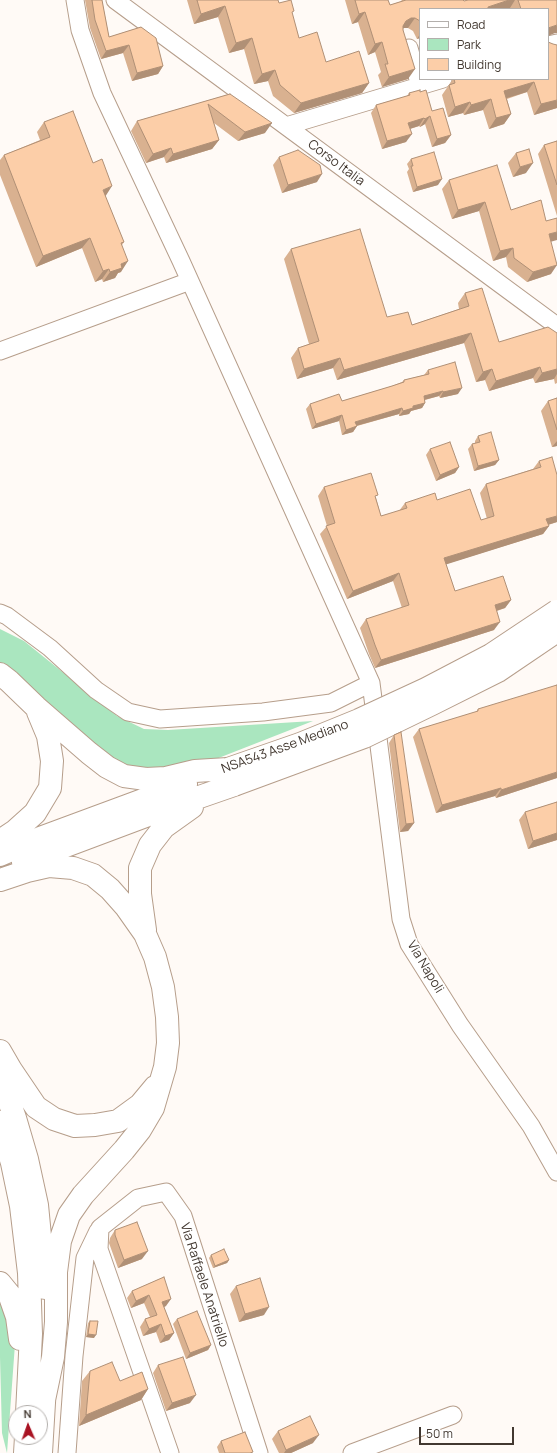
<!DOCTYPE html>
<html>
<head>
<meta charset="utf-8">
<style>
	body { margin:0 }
	#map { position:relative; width:557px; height:1453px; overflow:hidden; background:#fffaf6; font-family:Manrope,sans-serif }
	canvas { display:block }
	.legend { position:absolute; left:419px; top:8px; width:130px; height:72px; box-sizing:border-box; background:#fff; border:1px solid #b3afac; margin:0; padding:5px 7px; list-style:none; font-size:12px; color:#423830 }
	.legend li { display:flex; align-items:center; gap:8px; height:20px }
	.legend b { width:20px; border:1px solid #b3afac }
	.north { position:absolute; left:8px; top:1405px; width:40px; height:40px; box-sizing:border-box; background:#fff; border:1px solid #b3afac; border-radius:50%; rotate:358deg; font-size:11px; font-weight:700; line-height:16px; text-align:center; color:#423830 }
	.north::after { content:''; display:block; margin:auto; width:14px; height:18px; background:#a91323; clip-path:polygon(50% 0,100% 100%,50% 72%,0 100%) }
	.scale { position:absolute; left:419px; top:1427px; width:95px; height:18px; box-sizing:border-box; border:2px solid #423830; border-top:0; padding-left:5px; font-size:12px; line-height:14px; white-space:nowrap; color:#423830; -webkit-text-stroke:3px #fff; paint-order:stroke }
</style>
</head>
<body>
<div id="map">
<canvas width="557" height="1453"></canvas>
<ul class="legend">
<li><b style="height:5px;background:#fff"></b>Road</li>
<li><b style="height:11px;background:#aae6bf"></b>Park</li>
<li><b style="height:11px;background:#fccea8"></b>Building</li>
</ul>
<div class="north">N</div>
<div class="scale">50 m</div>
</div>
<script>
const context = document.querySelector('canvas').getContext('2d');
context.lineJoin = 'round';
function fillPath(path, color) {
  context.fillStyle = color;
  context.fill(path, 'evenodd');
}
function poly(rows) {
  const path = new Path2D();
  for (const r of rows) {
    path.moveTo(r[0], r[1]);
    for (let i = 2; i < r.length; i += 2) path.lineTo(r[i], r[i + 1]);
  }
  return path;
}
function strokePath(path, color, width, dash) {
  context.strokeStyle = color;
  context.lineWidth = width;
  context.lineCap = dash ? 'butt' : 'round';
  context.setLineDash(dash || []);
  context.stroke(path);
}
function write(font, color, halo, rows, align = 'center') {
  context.font = font + ' Manrope,sans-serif';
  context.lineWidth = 3.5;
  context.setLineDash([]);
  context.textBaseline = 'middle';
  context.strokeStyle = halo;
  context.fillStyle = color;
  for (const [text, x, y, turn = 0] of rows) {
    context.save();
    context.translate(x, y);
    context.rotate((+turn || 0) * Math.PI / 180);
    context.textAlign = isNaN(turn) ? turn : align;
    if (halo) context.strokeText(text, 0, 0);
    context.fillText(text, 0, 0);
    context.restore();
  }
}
fillPath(poly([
	[0,629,24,641,117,716,144,729,168,730,313,721,193,768,127,772,0,664],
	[0,1293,15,1344,7,1453,2,1433,0,1357]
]), '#aae6bf');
const minor = poly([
	[75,0,80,30,102,93,181,261,371,683,401,919,409,944,460,1025,531,1126,557,1172],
	[115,0,557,326],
	[548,45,557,43],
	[409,48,420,86],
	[286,126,443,79],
	[0,351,190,281],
	[0,613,7,616,50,648,96,690,128,712,160,719,263,712,331,703,371,683],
	[67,1453,74,1356,85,1258,98,1231],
	[170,1453,99,1249,100,1228,138,1198,166,1192,183,1216,259,1453],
	[352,1453,453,1415]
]);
const highway = poly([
	[0,674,9,681,36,707,89,753,107,767,124,776,146,779,166,778,195,771,228,769],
	[0,841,15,831,35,813,50,788,52,761,48,736,38,712],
	[0,855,40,838,186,784],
	[23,862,159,811,234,785],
	[0,880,27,871,49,866,73,868,93,875,110,889,126,907,145,934,155,957,163,987,167,1017,168,1043,165,1067,153,1108,140,1130,124,1150,83,1195,69,1215,60,1241,56,1272,56,1322,53,1357,44,1400],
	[145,930,140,894,140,868,150,845,164,827,192,807],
	[0,1051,11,1070,36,1107,54,1119,75,1126,95,1125,118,1121,140,1105,155,1087],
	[0,1075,15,1118,27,1159,37,1205,45,1288],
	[0,1122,12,1163,21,1206,29,1273,31,1334,27,1413],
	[0,1283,9,1294,17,1317,20,1339],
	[25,1453,26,1437],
	[41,1453,45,1386]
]);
strokePath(minor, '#b69e8b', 19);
strokePath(highway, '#b69e8b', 24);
strokePath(minor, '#fff', 17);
strokePath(highway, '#fff', 22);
const highwayBridge = poly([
	[228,769,300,744,359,720,426,689,491,655,557,611],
	[234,785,364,737,432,704,498,671,557,631]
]);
strokePath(highwayBridge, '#b69e8b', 24, []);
strokePath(highwayBridge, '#fff', 22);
fillPath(poly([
	[85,0,102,0,109,37,141,27,163,66,158,74,132,81,123,53,101,59,90,28],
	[187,0,278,0,279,3,292,14,299,38,326,62,369,83,362,93,294,113,273,96,268,81,254,84,244,49,229,53,218,17,194,24],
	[345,0,388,0,390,5,402,1,401,0,463,0,464,1,468,0,557,0,555,33,548,9,510,9,510,8,420,9,420,38,417,39,413,31,408,28,403,28,408,79,382,87,378,75,381,72,375,52,368,55,358,22,352,24],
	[453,79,548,79,557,108,534,115,527,92,507,99,511,114,504,124,489,129,483,110,464,115,463,113,448,117,442,95],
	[420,92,432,111,451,135,445,143,432,147,425,124,420,127,419,126,410,129,406,142,382,149,371,113,376,105,407,96,409,93],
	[230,94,265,133,238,141,214,123,219,140,212,149,166,163,164,157,146,163,131,131,137,121],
	[44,122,105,196,124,242,122,245,121,272,118,273,115,278,103,282,102,279,95,282,82,248,36,267,0,175,0,160,4,155,40,140,37,132],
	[557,141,557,216,538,154,544,145],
	[516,153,526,173,513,177,508,163],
	[279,157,317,182,282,193,273,165],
	[411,159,438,185,413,192,407,172,409,169,407,164],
	[449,180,511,210,551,241,551,274,527,282,508,267,506,257,493,261,479,211,452,219,442,189],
	[291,249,387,317,412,325,459,309,458,303,465,293,499,342,557,333,557,383,555,384,554,379,535,383,533,378,489,391,485,380,476,382,464,343,337,380,333,368,297,379,291,358,298,348,309,344,284,259],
	[428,370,458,394,440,398,439,396,425,400,425,403,422,408,411,411,409,414,399,416,399,414,357,426,353,432,342,435,339,421,312,429,306,409,310,404,342,401,392,386,402,382,404,380,424,375],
	[557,398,557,446,552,447,541,411,548,401],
	[478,436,499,460,495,465,474,471,468,449,472,444,475,443,475,441],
	[430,449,459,467,455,473,436,481,426,455],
	[539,461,557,522,548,525,549,526,543,534,446,564,455,591,511,600,505,608,497,611,494,630,375,668,369,654,360,628,366,619,402,608,393,581,347,599,320,534,327,526,318,496,324,487,376,498,381,516,399,511,405,503,437,500,481,520,487,519,480,493,486,484,533,469],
	[478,709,557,778,496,798,495,796,436,813,413,737,419,729,476,712],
	[394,735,414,823,408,831,400,832,389,743],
	[557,802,557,840,528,849,519,820,525,812],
	[115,1230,142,1259,118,1268,109,1243,110,1238],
	[211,1255,229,1260,227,1263,213,1268,209,1258],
	[164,1277,166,1306,164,1307,174,1333,169,1340,160,1343,156,1332,143,1336,140,1327,145,1319,150,1317,144,1303,131,1308,127,1298,132,1291],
	[236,1286,264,1315,239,1322,230,1294],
	[177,1319,211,1345,208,1350,186,1359,173,1324],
	[90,1321,94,1338,86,1337,88,1323],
	[158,1365,190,1403,166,1411,153,1373],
	[90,1371,120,1381,148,1389,141,1400,79,1426,82,1381],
	[278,1431,313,1443,291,1453,279,1453,272,1439],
	[221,1441,252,1453,219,1453,217,1447]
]), '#d9b190');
fillPath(poly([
	[509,0,515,0,510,8,506,9,487,9,488,7],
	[225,6,218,17,194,24,201,14],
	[365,12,358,22,352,24,359,14],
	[411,18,415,18,408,28,404,28,399,31,406,21],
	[557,25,557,33,555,33,548,36,548,28],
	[420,34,420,38,417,39],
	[252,38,244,49,229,53,236,43],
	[382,42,375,52,368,55,375,44],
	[129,45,123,53,101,59,106,51],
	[163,66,158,74,132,81,137,73],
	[415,69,408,79,382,87,389,77],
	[275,70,268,81,254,84,262,74],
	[534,82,527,92,497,101,504,91],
	[369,83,362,93,294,113,301,103],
	[491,99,483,110,464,115,471,105],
	[557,100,557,108,534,115,541,104],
	[470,102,463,113,448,117,455,107],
	[511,114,504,124,489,129,496,118],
	[430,116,425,124,420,127,425,119],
	[424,118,419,126,403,131,408,123],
	[272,123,265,133,238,141,245,132],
	[412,134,406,142,382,149,387,141],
	[451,135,445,143,432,147,437,139],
	[219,140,212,149,166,163,173,154],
	[171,148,164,157,146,163,153,154],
	[533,163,526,173,513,177,520,167],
	[322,174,317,182,282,193,288,185],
	[442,179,438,185,413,192,417,187],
	[112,186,105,197,103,190],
	[485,202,479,211,452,219,458,210],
	[557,232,557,240,543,244,549,234],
	[90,238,82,248,36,267,43,256],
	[513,248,506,257,493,261,500,251],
	[128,261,121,272,118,273,115,278,103,282,110,272,121,264],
	[557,265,551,274,527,282,533,272],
	[109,269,102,279,95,282,103,271],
	[471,333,464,343,337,380,344,370],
	[340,358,333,368,297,379,304,369],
	[540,367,533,378,489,391,496,381],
	[492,369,485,380,476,382,483,372],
	[557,369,557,374,554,379,535,383,542,373],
	[462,388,458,394,440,398,443,392],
	[443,391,439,396,420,401,424,396],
	[425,403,422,408,411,411,409,414,399,416,403,411,413,406],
	[402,408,399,414,352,427,355,422],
	[342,415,339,421,312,429,316,424],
	[357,426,353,432,342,435,346,430],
	[557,441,557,446,552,447],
	[499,460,495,465,474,471,478,466],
	[459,467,455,473,436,481,440,475],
	[557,516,557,522,541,527,546,519],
	[549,526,543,534,438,567,444,558],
	[399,573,393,581,347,599,353,591],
	[511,600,505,608,489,613,495,605],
	[500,622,494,630,375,668,381,660],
	[557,772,557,778,496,798,501,790],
	[501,788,495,796,436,813,442,805],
	[414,823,408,831,400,832,406,824],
	[557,833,557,840,528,849,533,841],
	[148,1251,142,1259,118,1268,124,1260],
	[229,1260,227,1263,213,1268,215,1266],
	[149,1295,144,1303,131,1308,136,1301],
	[171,1299,166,1306,157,1310,162,1302],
	[269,1307,264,1315,239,1322,245,1314],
	[161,1324,156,1332,143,1336,149,1329],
	[174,1333,169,1340,160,1343,165,1336],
	[88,1334,96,1335,94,1338,86,1337],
	[211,1345,208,1350,186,1359,190,1353],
	[148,1389,141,1400,79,1426,86,1415],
	[196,1395,190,1403,166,1411,172,1403],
	[319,1435,313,1443,291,1453,284,1453,286,1450]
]), '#b09076');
const building = poly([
	[92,0,102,0,109,37,141,27,156,38,163,66,137,73,129,45,106,51,95,20,92,0],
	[197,0,278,0,279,3,291,0,294,11,292,12,299,38,317,32,326,62,359,51,369,83,301,103,280,85,275,70,262,74,252,38,236,43,225,6,201,14,197,0],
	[355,0,388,0,390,5,406,0,463,0,464,1,468,0,509,0,488,7,488,9,420,9,420,21,415,18,411,18,406,21,403,26,403,30,415,69,389,77,385,64,388,64,382,42,375,44,365,12,359,14,355,0],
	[518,0,557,0,557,25,548,28,548,9,521,9,518,0],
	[548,42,553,44,557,45,557,100,541,104,534,82,504,91,511,114,496,118,491,99,471,105,470,102,455,107,449,85,455,83,454,79,548,79,548,42],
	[420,90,420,92,426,90,432,111,443,108,451,135,437,139,430,116,425,119,424,118,408,123,412,134,387,141,376,105,410,95,409,93,420,90],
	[230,94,272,123,245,132,208,104,219,140,173,154,171,148,153,154,137,121,230,94],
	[73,111,93,163,102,159,112,186,103,190,124,242,121,243,128,261,121,264,122,268,110,272,109,269,103,271,90,238,43,256,4,155,50,137,44,122,73,111],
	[557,141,557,185,544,145,557,141],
	[529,149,533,163,520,167,516,153,529,149],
	[298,150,320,165,322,174,288,185,279,157,298,150],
	[434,152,442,179,417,187,411,166,413,166,411,159,434,152],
	[497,165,511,210,541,200,546,221,557,218,557,232,549,234,557,265,533,272,514,258,513,248,500,251,485,202,458,210,449,180,497,165],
	[360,229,387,317,408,312,412,325,469,306,465,293,482,288,499,342,548,327,557,333,557,369,542,373,540,367,496,381,492,369,483,372,471,333,344,370,340,358,304,369,298,348,319,341,291,249,360,229],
	[455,362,462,388,443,392,443,391,424,396,425,403,413,406,413,408,403,411,402,408,355,422,357,426,346,430,342,415,316,424,310,404,339,394,342,401,392,386,404,382,404,380,429,374,428,370,455,362],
	[557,398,557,430,548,401,557,398],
	[491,432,499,460,478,466,472,444,480,442,478,436,491,432],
	[450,442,459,467,440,475,430,449,450,442],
	[552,457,557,475,557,516,546,519,549,526,444,558,455,591,503,576,511,600,495,605,500,622,381,660,375,645,366,619,409,605,399,573,353,591,326,526,335,523,324,487,371,473,378,495,375,496,381,516,407,508,405,503,435,493,437,500,470,489,481,520,494,516,486,484,541,467,539,461,552,457],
	[557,685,557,772,501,790,501,788,442,805,419,729,478,711,478,709,557,685],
	[401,732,414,823,406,824,394,735,401,732],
	[557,802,557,833,533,841,525,812,557,802],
	[137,1222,148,1251,124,1260,115,1235,115,1230,137,1222],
	[224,1249,229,1260,215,1266,211,1255,224,1249],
	[164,1277,171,1299,162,1302,174,1333,165,1336,161,1324,149,1329,145,1319,157,1315,149,1295,136,1301,132,1291,164,1277],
	[260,1278,269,1307,245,1314,236,1286,260,1278],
	[197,1311,211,1345,190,1353,177,1319,197,1311],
	[90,1321,98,1321,96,1335,88,1334,90,1321],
	[183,1357,196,1395,172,1403,158,1365,183,1357],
	[112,1362,120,1381,142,1372,148,1389,86,1415,90,1371,112,1362],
	[310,1416,319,1435,286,1450,278,1431,310,1416],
	[245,1432,253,1452,250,1453,225,1453,221,1441,245,1432]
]);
fillPath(building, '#fccea8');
strokePath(building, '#b09076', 1);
write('13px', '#423830', '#fff', [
	["Corso Italia",336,163,37],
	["NSA543 Asse Mediano",285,747,-20],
	["Via Napoli",425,967,59],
	["Via Raffaele Anatriello",204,1285,72]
]);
</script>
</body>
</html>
